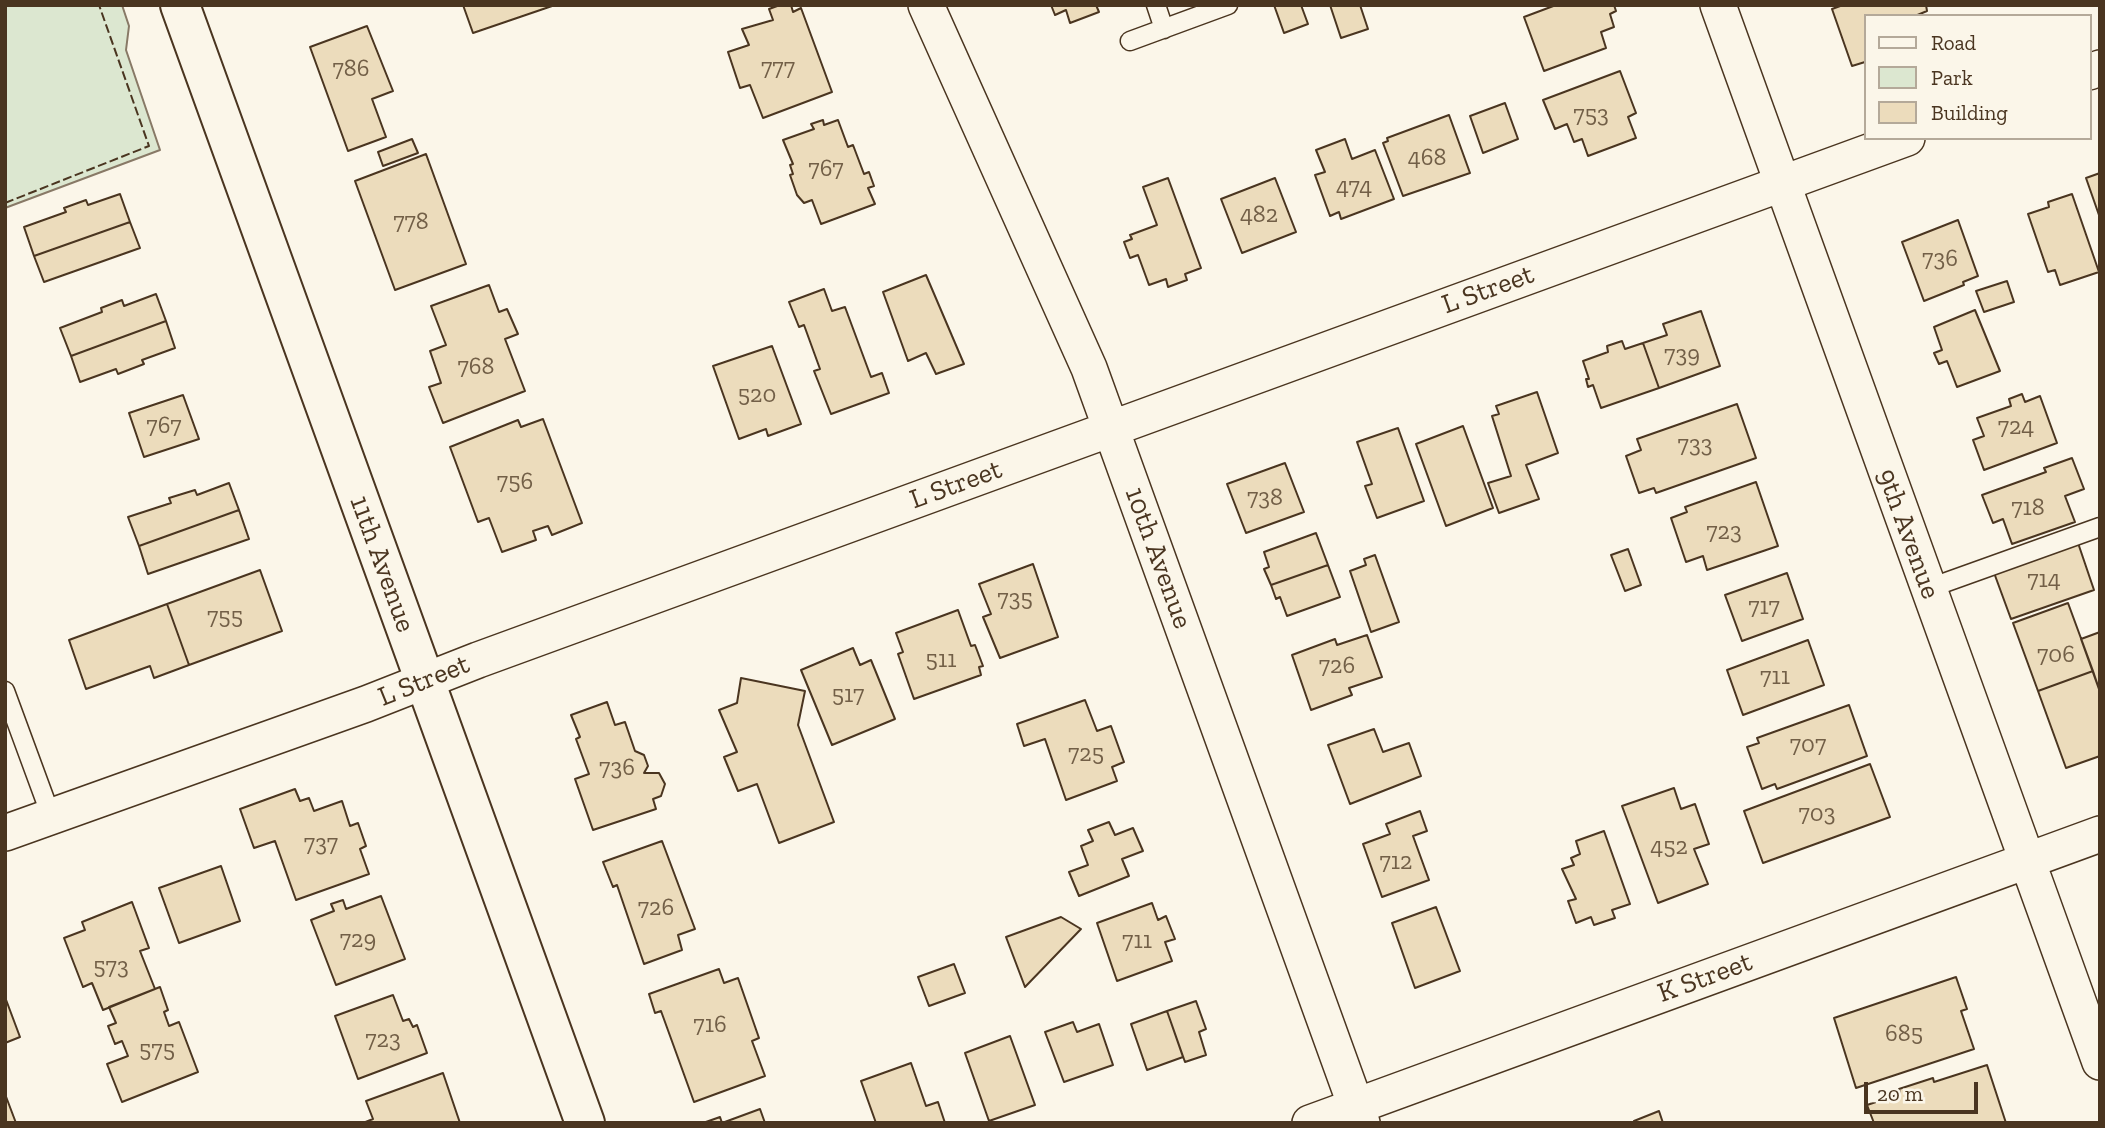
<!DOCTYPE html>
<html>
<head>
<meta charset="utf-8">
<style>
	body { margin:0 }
	#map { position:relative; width:2105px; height:1128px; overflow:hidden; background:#fbf6e9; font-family:"Zilla Slab",serif }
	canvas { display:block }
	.frame { position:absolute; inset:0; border:7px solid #4a3520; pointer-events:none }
	.legend { position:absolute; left:1864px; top:14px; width:228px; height:126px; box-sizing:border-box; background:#fbf6e9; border:2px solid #b4a999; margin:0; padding:9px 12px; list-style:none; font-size:21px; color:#4a3520 }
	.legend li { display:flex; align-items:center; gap:14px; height:35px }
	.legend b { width:35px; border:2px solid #b4a999 }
	.scale { position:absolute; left:1864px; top:1082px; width:114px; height:32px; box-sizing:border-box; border:4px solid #4a3520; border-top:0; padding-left:9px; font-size:21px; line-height:24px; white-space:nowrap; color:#4a3520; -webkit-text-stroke:5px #fbf6e9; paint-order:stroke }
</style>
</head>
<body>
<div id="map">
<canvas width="2105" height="1128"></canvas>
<div class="frame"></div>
<ul class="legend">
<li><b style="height:9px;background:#fbf6e9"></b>Road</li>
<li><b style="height:19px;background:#dce7d0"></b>Park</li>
<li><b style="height:19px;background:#ecdcbc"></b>Building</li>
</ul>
<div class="scale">20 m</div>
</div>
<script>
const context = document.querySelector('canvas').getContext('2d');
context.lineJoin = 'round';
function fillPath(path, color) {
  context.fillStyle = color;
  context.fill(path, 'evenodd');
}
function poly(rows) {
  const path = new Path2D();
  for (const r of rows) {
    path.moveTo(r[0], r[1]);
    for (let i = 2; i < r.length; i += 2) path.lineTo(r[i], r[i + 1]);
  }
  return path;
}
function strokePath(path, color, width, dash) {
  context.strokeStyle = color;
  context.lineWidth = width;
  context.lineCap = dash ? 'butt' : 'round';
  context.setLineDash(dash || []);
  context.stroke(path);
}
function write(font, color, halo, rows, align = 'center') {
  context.font = font + ' "Zilla Slab",serif';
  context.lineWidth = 5;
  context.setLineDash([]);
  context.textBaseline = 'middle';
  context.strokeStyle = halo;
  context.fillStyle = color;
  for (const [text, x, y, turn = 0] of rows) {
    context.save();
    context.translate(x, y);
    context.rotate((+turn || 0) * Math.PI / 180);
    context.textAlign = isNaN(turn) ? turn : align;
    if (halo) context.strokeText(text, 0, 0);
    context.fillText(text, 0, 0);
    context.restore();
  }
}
const green = poly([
	[5,5,122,5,129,26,126,50,160,150,5,208,5,5]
]);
fillPath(green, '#dce7d0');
strokePath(green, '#887966', 2);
const building = poly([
	[463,5,555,5,473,33,463,5],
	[780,5,791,5,793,12,801,8,832,92,763,118,750,85,740,88,728,52,749,45,742,29,773,20,769,9,780,5],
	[1051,5,1096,5,1099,12,1070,23,1066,10,1055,15,1051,5],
	[1274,5,1301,5,1308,24,1284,33,1274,5],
	[1330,5,1360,5,1368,29,1341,38,1330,5],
	[1556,5,1614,5,1616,11,1610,14,1614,27,1601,32,1606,48,1544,71,1524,17,1556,5],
	[1843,5,1926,5,1927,11,1915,16,1865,16,1865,62,1852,66,1832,9,1843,5],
	[367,26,393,91,372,99,386,137,348,151,310,47,367,26],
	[1620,71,1636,113,1628,117,1636,138,1588,156,1582,139,1574,142,1567,124,1555,129,1543,100,1620,71],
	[1505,103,1518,139,1483,153,1470,116,1505,103],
	[1449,115,1470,173,1403,196,1383,143,1388,141,1387,138,1449,115],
	[823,120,824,125,838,120,848,147,853,145,864,174,869,172,874,186,868,188,875,204,821,224,812,200,804,203,797,195,790,175,793,174,790,165,793,164,783,140,814,129,811,124,823,120],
	[412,139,418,153,383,166,378,152,412,139],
	[1345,139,1352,159,1375,150,1394,199,1341,219,1339,212,1330,216,1315,175,1325,172,1316,150,1345,139],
	[426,154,466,264,395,290,355,181,426,154],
	[2100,173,2100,218,2086,178,2100,173],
	[1168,178,1201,268,1185,274,1187,280,1168,287,1166,279,1149,285,1138,255,1130,258,1124,242,1132,239,1130,235,1157,225,1143,187,1168,178],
	[1275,178,1296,232,1242,253,1221,199,1275,178],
	[120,194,130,222,34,256,24,227,66,212,64,208,86,200,88,205,120,194],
	[2072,194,2099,272,2060,285,2055,270,2048,272,2028,214,2049,207,2048,202,2072,194],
	[1958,220,1978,276,1963,282,1964,285,1924,301,1902,242,1958,220],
	[130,222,140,248,44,282,34,256,130,222],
	[926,275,964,364,936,374,926,353,908,361,883,292,926,275],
	[2007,281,2014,302,1984,312,1976,291,2007,281],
	[489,285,499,312,507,309,518,334,505,339,525,391,443,423,429,387,441,383,430,351,446,345,431,306,489,285],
	[824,289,832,311,845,307,871,377,882,373,889,393,831,414,814,371,820,369,804,325,799,327,789,302,824,289],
	[156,294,166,321,71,356,60,328,102,312,101,308,122,300,124,306,156,294],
	[1975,310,2000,371,1957,387,1947,361,1939,364,1934,353,1942,350,1934,327,1975,310],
	[1701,311,1720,366,1659,388,1643,343,1667,335,1663,324,1701,311],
	[166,321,175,348,142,360,144,364,118,374,116,369,80,382,71,356,166,321],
	[1622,341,1625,349,1643,343,1659,388,1601,408,1593,385,1588,387,1586,379,1589,379,1583,361,1608,352,1607,346,1622,341],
	[772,346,801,424,768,436,766,429,739,439,713,366,772,346],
	[1537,392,1558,453,1526,465,1539,499,1499,513,1488,483,1511,476,1492,416,1499,414,1496,406,1537,392],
	[2022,394,2025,402,2040,396,2057,443,1984,470,1973,440,1984,436,1977,418,2011,406,2009,399,2022,394],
	[183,395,199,439,144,457,129,413,183,395],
	[1737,404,1756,458,1656,493,1654,488,1639,493,1626,456,1641,450,1637,439,1737,404],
	[543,419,582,523,552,535,548,526,533,531,536,540,502,552,489,518,478,522,450,447,518,420,521,427,543,419],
	[1463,426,1493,508,1446,526,1416,444,1463,426],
	[1398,428,1424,501,1377,518,1365,486,1372,484,1357,442,1398,428],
	[2072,458,2084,489,2065,496,2075,522,2012,544,2003,519,1993,523,1982,495,2046,472,2044,468,2072,458],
	[1285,463,1304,512,1246,533,1227,484,1285,463],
	[1756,482,1778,546,1707,570,1703,556,1686,562,1671,518,1687,512,1685,507,1756,482],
	[229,483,239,510,139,546,128,517,171,503,169,498,195,490,197,495,229,483],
	[239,510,249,539,148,574,139,546,239,510],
	[1316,533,1328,565,1271,585,1264,569,1269,567,1264,552,1316,533],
	[2077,540,2094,590,2011,619,1993,570,2077,540],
	[1628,549,1641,585,1625,591,1611,555,1628,549],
	[1375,555,1399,622,1371,632,1350,571,1366,565,1364,559,1375,555],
	[1033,564,1058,637,1000,658,983,617,991,614,979,584,1033,564],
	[1328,565,1340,597,1287,616,1280,597,1276,599,1271,585,1328,565],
	[260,570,282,631,189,665,167,604,260,570],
	[1787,573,1803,619,1742,641,1725,595,1787,573],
	[2068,603,2093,671,2038,691,2013,623,2068,603],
	[167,604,189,665,154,678,150,666,86,689,69,640,167,604],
	[958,610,971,646,975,645,983,666,979,667,981,675,914,699,898,654,903,652,896,633,958,610],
	[2100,632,2100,692,2081,639,2100,632],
	[1367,635,1382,677,1349,688,1352,695,1311,710,1292,655,1335,639,1337,645,1367,635],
	[1808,640,1824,685,1743,715,1727,670,1808,640],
	[853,648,860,665,871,660,895,719,832,745,801,670,853,648],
	[2093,671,2100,692,2100,756,2066,768,2038,691,2093,671],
	[741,678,805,691,798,725,834,822,779,843,757,784,738,791,724,757,737,752,719,710,737,703,741,678],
	[1085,700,1097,731,1111,726,1124,762,1112,767,1117,781,1066,800,1045,739,1024,746,1017,724,1085,700],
	[607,702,615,725,625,722,635,751,644,755,648,766,644,773,659,773,665,784,661,796,653,799,656,809,593,830,575,779,589,774,576,739,580,737,571,715,607,702],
	[1849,705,1867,756,1777,789,1775,784,1762,789,1747,747,1759,743,1757,738,1849,705],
	[1374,729,1383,752,1409,743,1421,776,1350,804,1328,745,1374,729],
	[1870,764,1890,817,1763,863,1744,811,1870,764],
	[1674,788,1681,809,1695,804,1709,844,1694,849,1708,884,1658,903,1622,806,1674,788],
	[295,789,300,801,309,798,314,811,342,801,350,826,358,823,366,846,360,849,369,874,296,900,275,841,254,848,240,809,295,789],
	[1420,811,1427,831,1413,836,1429,880,1382,897,1363,844,1390,834,1386,824,1420,811],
	[1109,822,1115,835,1133,828,1143,851,1122,859,1129,876,1079,896,1069,872,1088,865,1081,846,1093,841,1088,830,1109,822],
	[1604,831,1630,904,1612,910,1615,918,1594,925,1591,917,1576,923,1568,901,1576,899,1562,869,1574,865,1571,858,1580,854,1576,841,1604,831],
	[662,841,695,929,678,935,682,950,644,964,617,885,613,887,603,862,662,841],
	[221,866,240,921,179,943,159,888,221,866],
	[381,896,405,959,336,985,311,920,334,911,331,904,343,900,346,909,381,896],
	[132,902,149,948,140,951,155,989,103,1010,92,983,83,987,64,938,85,930,82,922,132,902],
	[1152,903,1158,920,1166,916,1175,939,1165,942,1172,961,1117,981,1097,923,1152,903],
	[1436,907,1460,971,1415,988,1392,923,1436,907],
	[1061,917,1081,929,1025,987,1006,937,1061,917],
	[954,964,965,993,929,1006,918,977,954,964],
	[719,969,724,983,738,978,759,1038,752,1041,765,1076,694,1102,661,1011,655,1013,649,994,719,969],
	[1956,977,1967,1009,1961,1011,1974,1049,1856,1088,1834,1018,1956,977],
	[160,987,168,1010,164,1012,169,1026,179,1022,198,1072,122,1102,107,1064,128,1056,122,1041,115,1044,108,1026,116,1023,109,1007,160,987],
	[393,995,403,1021,409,1019,413,1027,417,1025,427,1053,358,1079,335,1016,393,995],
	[5,997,20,1037,5,1043,5,997],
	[1196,1001,1206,1029,1199,1032,1206,1055,1185,1062,1167,1011,1196,1001],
	[1167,1011,1183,1057,1147,1070,1131,1024,1167,1011],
	[1073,1022,1077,1032,1099,1024,1113,1065,1064,1082,1045,1032,1073,1022],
	[1010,1036,1035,1105,989,1121,965,1053,1010,1036],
	[911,1063,926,1106,938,1102,945,1123,876,1123,861,1081,911,1063],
	[1987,1065,2006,1123,1874,1123,1867,1105,1900,1094,1899,1089,1933,1078,1934,1082,1987,1065],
	[443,1073,460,1123,363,1123,373,1119,366,1101,443,1073],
	[5,1094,16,1123,5,1123,5,1094],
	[760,1109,765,1123,722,1123,760,1109],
	[1659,1111,1663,1123,1635,1123,1634,1121,1659,1111],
	[720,1117,722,1123,703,1123,720,1117]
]);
fillPath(building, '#ecdcbc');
strokePath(building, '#4a3520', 2);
const lane = poly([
	[1156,5,1164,29],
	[1130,41,1228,5],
	[1927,589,2100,527],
	[5,691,51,816]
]);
const street = poly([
	[926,5,1089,368,1362,1123],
	[1718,5,2100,1062],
	[2089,72,2100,68],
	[5,833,366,704,478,660,1907,138],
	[1310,1123,2100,834]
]);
const secondary = poly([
	[180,5,585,1123]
]);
strokePath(lane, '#4a3520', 21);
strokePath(street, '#4a3520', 38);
strokePath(secondary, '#4a3520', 42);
strokePath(lane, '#fbf6e9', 18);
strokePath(street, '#fbf6e9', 35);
strokePath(secondary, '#fbf6e9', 38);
strokePath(poly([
	[5,203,149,146,99,5]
]), '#4a3520', 2, [9, 3.5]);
write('24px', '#725f47', null, [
	["777",778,68],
	["786",351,69],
	["753",1591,115],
	["468",1427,158],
	["767",826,169],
	["474",1354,187],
	["482",1259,215],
	["778",411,222],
	["736",1940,259],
	["739",1682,355],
	["768",476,367],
	["520",757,395],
	["767",164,426],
	["724",2016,427],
	["733",1695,445],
	["756",515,482],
	["738",1265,498],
	["718",2028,508],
	["723",1724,532],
	["714",2044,580],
	["735",1015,599],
	["717",1764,607],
	["755",225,617],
	["706",2056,655],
	["511",941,660],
	["726",1337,666],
	["711",1775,677],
	["517",848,695],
	["707",1808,745],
	["725",1086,754],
	["736",617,768],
	["703",1817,814],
	["737",321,844],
	["452",1669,847],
	["712",1396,862],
	["726",656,908],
	["729",358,940],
	["711",1137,941],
	["573",111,967],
	["716",710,1025],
	["685",1904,1034],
	["723",383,1040],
	["575",157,1050]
]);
write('28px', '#4a3520', '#fbf6e9', [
	["L Street",1488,290,-20],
	["L Street",956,485,-20],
	["9th Avenue",1908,534,70],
	["10th Avenue",1158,558,70],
	["11th Avenue",382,564,70],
	["L Street",424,681,-22],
	["K Street",1705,978,-20]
]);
</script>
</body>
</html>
